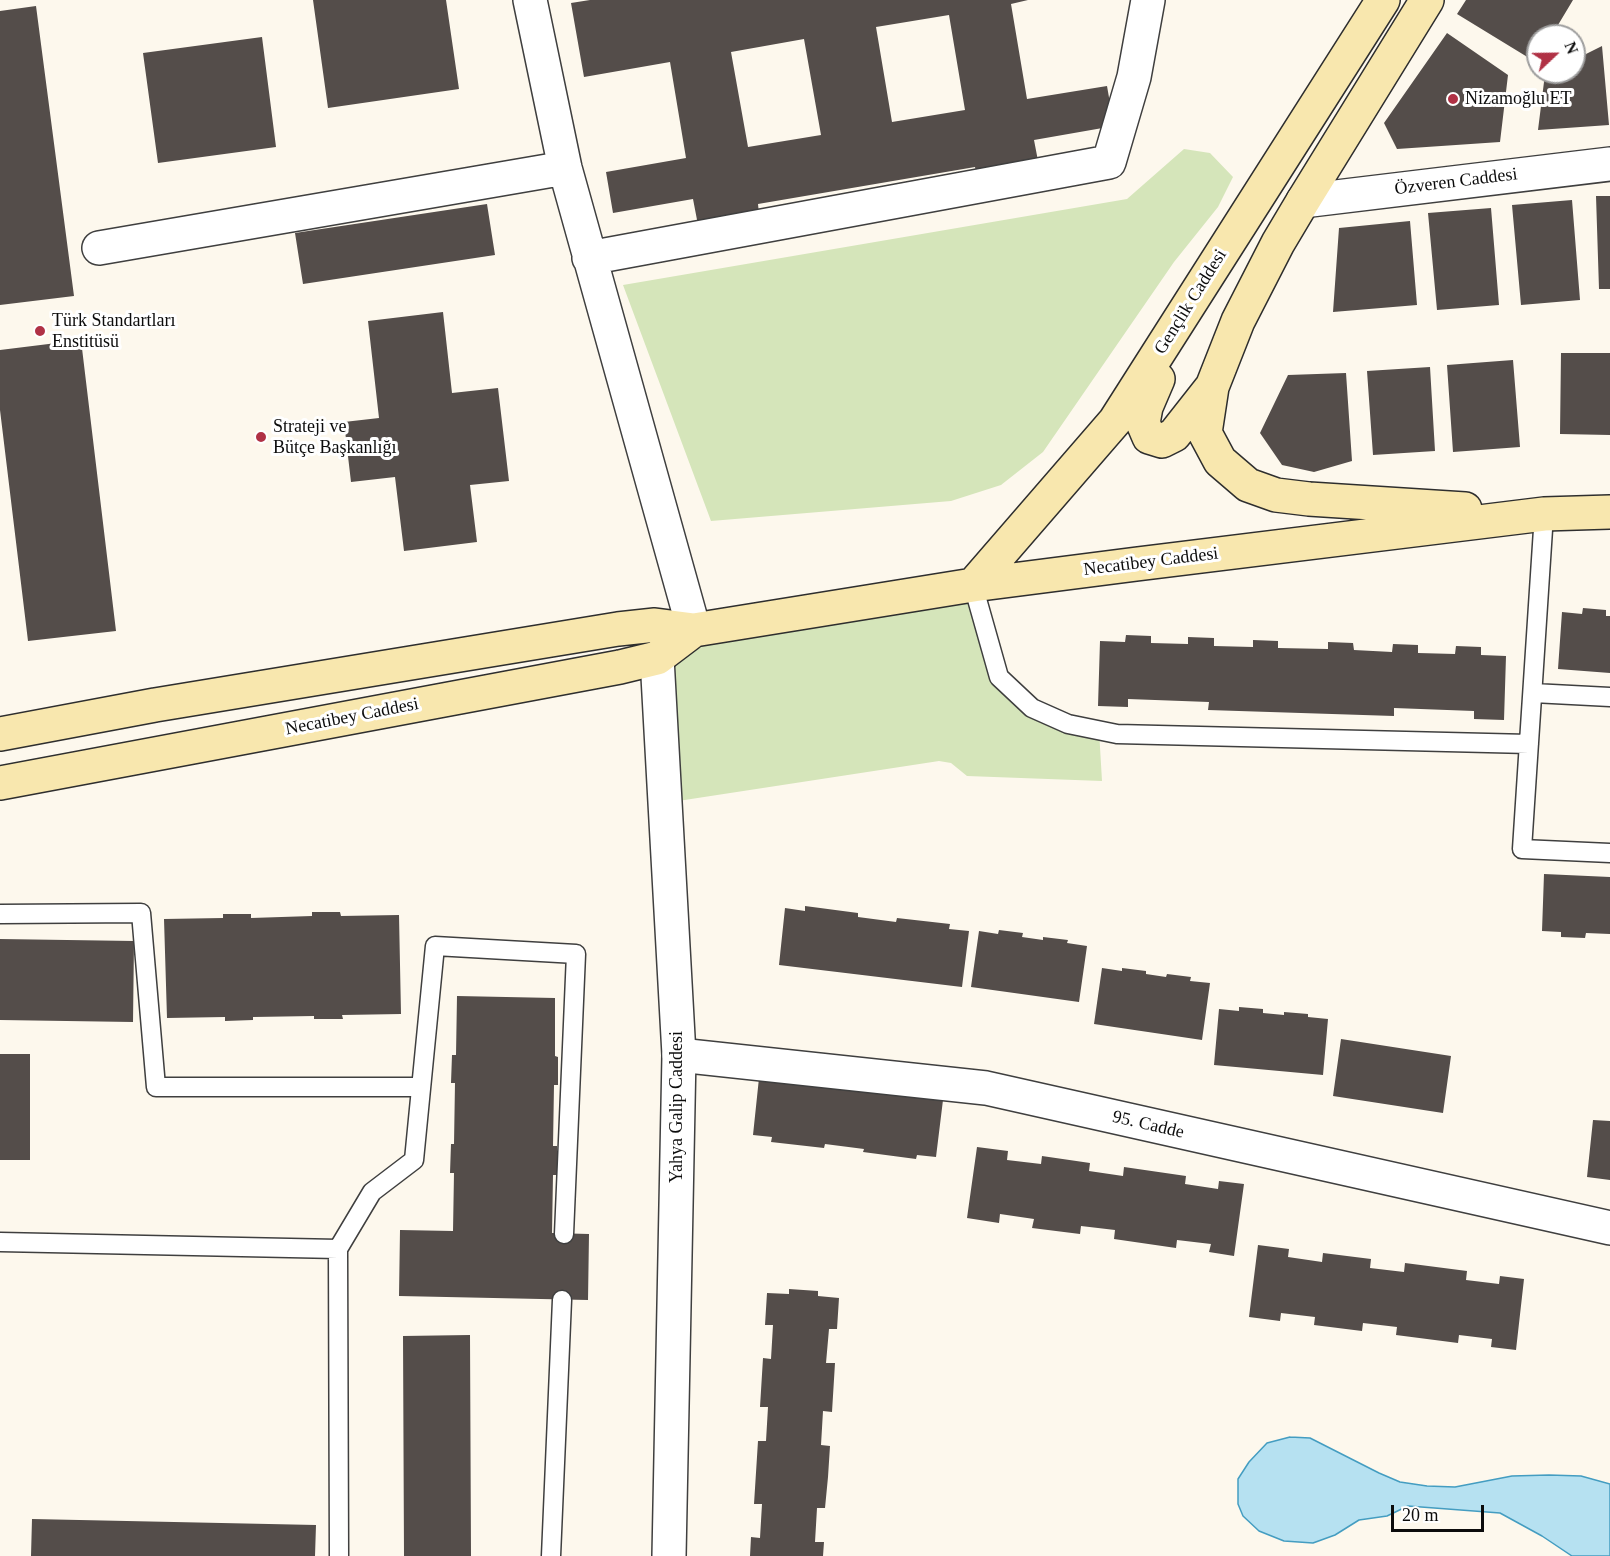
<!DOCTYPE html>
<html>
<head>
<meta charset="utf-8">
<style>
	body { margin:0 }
	#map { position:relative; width:1610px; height:1556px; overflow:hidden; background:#fdf8ed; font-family:"Times New Roman",serif }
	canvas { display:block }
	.north { position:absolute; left:1526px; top:24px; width:60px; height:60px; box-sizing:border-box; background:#fff; border:2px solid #9e9e9e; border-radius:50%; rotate:68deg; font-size:16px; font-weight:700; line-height:24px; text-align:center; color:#0c0c0c }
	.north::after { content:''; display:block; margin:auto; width:21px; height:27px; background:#b03145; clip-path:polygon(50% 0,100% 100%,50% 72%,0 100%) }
	.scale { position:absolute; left:1391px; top:1505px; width:93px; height:27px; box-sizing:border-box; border:3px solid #0c0c0c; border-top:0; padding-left:8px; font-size:18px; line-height:21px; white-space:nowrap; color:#0c0c0c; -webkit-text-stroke:4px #fff; paint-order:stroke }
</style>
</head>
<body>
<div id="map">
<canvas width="1610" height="1556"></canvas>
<div class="north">N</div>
<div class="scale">20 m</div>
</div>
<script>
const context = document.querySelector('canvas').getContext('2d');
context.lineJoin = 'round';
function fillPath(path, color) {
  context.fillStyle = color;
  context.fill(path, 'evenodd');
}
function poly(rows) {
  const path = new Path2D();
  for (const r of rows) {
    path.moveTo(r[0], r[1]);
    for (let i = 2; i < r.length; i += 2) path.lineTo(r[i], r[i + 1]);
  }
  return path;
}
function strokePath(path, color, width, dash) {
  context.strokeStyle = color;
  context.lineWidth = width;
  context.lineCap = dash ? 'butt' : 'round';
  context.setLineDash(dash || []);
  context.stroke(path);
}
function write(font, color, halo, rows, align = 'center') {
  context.font = font + ' "Times New Roman",serif';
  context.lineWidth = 6;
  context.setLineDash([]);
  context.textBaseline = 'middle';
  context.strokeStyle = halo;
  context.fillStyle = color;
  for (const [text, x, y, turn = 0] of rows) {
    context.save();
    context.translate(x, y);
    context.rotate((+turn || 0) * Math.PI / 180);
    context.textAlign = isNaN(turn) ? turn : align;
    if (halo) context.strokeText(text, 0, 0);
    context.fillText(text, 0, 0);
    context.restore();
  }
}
fillPath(poly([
	[1184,149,1210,153,1233,177,1218,207,1174,262,1043,452,1001,485,951,501,711,521,623,285,1127,199],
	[973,585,999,677,1032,708,1099,730,1102,781,967,776,951,763,939,761,665,803,657,658,694,630]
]), '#d5e5ba');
const water = poly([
	[1290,1437,1310,1438,1379,1473,1400,1482,1427,1486,1455,1487,1512,1476,1549,1475,1581,1476,1610,1484,1610,1556,1572,1556,1542,1536,1500,1513,1408,1506,1387,1516,1359,1520,1335,1535,1313,1543,1284,1541,1259,1531,1243,1516,1238,1504,1238,1479,1249,1462,1267,1443,1290,1437]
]);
fillPath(water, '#b6e1f1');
strokePath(water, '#449dc1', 1.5);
fillPath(poly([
	[313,0,446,0,459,89,328,108],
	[590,0,1028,0,1011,4,1027,99,1107,86,1114,126,1034,140,1039,166,977,177,975,167,758,204,759,214,698,225,693,199,613,213,606,172,686,158,670,62,584,77,571,3],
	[949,15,965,110,892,122,876,27],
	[804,39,821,135,748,147,731,52],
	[1466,0,1573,0,1552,35,1545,32,1543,36,1538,36,1538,43,1529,58,1457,14],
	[36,6,74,296,0,305,0,11],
	[1447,33,1508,75,1500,142,1397,149,1384,123],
	[262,37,276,147,158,163,143,53],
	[1602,46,1609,125,1538,130,1545,74,1549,72,1574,72,1574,60],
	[1596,196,1610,196,1610,289,1599,289],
	[1572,200,1580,300,1521,305,1512,205],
	[487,204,495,255,303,284,295,233],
	[1491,208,1499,305,1437,310,1428,213],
	[1410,221,1417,305,1333,312,1339,228],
	[443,312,452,393,498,388,509,481,470,485,477,542,404,551,395,477,351,482,344,422,379,418,368,321],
	[81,340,116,631,28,641,0,410,0,350],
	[1561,353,1610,353,1610,435,1560,434],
	[1513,360,1520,447,1453,452,1447,365],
	[1430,367,1435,451,1373,455,1367,371],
	[1346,373,1352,461,1314,472,1282,465,1260,433,1288,375],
	[1583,608,1606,610,1606,616,1610,616,1610,673,1558,669,1562,612,1582,614],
	[1126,635,1151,636,1151,643,1188,644,1188,637,1214,638,1214,646,1253,647,1253,640,1278,641,1278,648,1328,649,1328,642,1353,643,1354,650,1392,652,1393,644,1418,645,1418,653,1455,654,1456,646,1481,647,1481,655,1506,656,1504,720,1474,719,1474,711,1394,708,1394,716,1208,710,1209,702,1128,699,1128,707,1098,706,1100,641,1125,642],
	[1544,874,1610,877,1610,934,1586,933,1585,938,1561,937,1561,932,1542,931],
	[805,906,858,913,858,917,896,922,897,918,950,924,949,929,969,931,962,987,779,965,785,908,805,911],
	[312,912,340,912,341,916,399,915,401,1014,342,1015,343,1019,314,1019,314,1016,253,1017,253,1020,225,1021,225,1017,167,1018,164,919,223,918,223,914,251,914,251,918,312,916],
	[999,930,1023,933,1022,937,1043,940,1043,937,1068,940,1067,943,1087,946,1079,1002,971,987,979,931,998,934],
	[0,939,134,941,133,1022,0,1020],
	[1102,968,1122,971,1122,968,1146,971,1146,974,1166,977,1167,974,1191,977,1190,981,1210,983,1202,1040,1094,1024],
	[457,996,555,998,555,1056,558,1057,558,1085,554,1085,553,1146,557,1146,557,1175,553,1175,552,1233,589,1234,588,1300,399,1296,400,1230,453,1231,454,1173,450,1173,451,1144,454,1144,455,1083,451,1083,452,1055,456,1055],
	[1239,1007,1263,1009,1263,1013,1284,1015,1284,1012,1308,1014,1308,1017,1328,1019,1323,1075,1214,1065,1219,1009,1239,1011],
	[1341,1039,1451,1056,1443,1113,1333,1096],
	[0,1054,30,1054,30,1160,0,1160],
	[759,1078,943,1100,936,1157,917,1155,916,1159,863,1152,864,1149,825,1144,824,1148,771,1142,772,1137,753,1135],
	[1593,1120,1610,1121,1610,1180,1587,1177],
	[977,1147,1008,1151,1007,1160,1041,1164,1042,1156,1090,1163,1089,1171,1123,1176,1124,1167,1186,1176,1185,1184,1218,1189,1219,1181,1244,1184,1234,1256,1209,1252,1211,1244,1177,1240,1176,1248,1114,1239,1115,1230,1081,1226,1080,1234,1032,1228,1034,1219,1000,1214,999,1223,967,1218],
	[1258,1245,1289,1249,1288,1257,1322,1262,1323,1253,1371,1259,1370,1268,1404,1272,1405,1263,1467,1271,1466,1280,1499,1284,1500,1276,1524,1279,1516,1350,1491,1347,1492,1339,1459,1335,1458,1343,1396,1335,1397,1327,1363,1323,1362,1331,1314,1325,1315,1317,1281,1313,1280,1321,1249,1317],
	[789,1289,818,1291,818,1296,839,1298,837,1329,829,1329,826,1363,835,1363,832,1412,823,1411,821,1445,830,1446,828,1477,825,1508,817,1508,815,1542,824,1542,823,1556,750,1556,751,1537,760,1538,762,1504,754,1504,758,1441,766,1441,768,1407,760,1407,763,1358,771,1359,773,1325,765,1325,767,1293,789,1294],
	[470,1335,471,1556,404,1556,403,1336],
	[32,1519,316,1525,315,1556,31,1556]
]), '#544d4a');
const service = poly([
	[1544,514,1522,849,1610,853],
	[973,585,999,677,1032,708,1068,724,1117,734,1529,744],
	[1533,693,1610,697],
	[0,914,141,913,156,1087,421,1087],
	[0,1242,338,1249,372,1192,414,1160,435,946,576,954,564,1234],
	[338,1249,339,1556],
	[551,1556,562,1300]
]);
const minor = poly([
	[530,0,565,168,694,630],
	[1303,201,1610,164],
	[99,248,565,168],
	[589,258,1109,162,1134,77,1148,0],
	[679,1055,986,1088,1610,1228]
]);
const tertiary = poly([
	[657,658,679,1055,669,1556]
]);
const secondary = poly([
	[1427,0,1303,201,1278,243,1238,321,1212,387,1205,433,1220,461,1248,485,1276,495,1309,499,1465,509],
	[1158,379,1146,407,1143,423,1149,437,1162,441,1174,435,1211,388],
	[973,585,1115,421,1383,0],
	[0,734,155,705,618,629,655,625,694,630,973,585,1137,564,1544,514,1610,512],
	[0,783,620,667,657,658,694,630]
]);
strokePath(service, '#3f3f3f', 21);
strokePath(minor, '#3f3f3f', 36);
strokePath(tertiary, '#3f3f3f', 36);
strokePath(secondary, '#2e2e2e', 36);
strokePath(service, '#fff', 18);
strokePath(minor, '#fff', 33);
strokePath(tertiary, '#fff', 33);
strokePath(secondary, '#f8e7ae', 33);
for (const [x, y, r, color] of [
	[1453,99,6,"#b03145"],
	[40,331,6,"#b03145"],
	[261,437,6,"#b03145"]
]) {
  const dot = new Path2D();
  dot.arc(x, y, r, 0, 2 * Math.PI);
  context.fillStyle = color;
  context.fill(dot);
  strokePath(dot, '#fff', 2);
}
write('18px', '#0c0c0c', '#fff', [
	["Nizamoğlu ET",1465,99],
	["Türk Standartları",52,321],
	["Enstitüsü",52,342],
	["Strateji ve",273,427],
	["Bütçe Başkanlığı",273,448]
], 'left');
write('18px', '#0c0c0c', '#fff', [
	["Özveren Caddesi",1456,182,-7],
	["Gençlik Caddesi",1191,302,-58],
	["Necatibey Caddesi",1151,562,-7],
	["Necatibey Caddesi",352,717,-11],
	["Yahya Galip Caddesi",677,1107,-90],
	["95. Cadde",1148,1125,13]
]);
</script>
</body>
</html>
